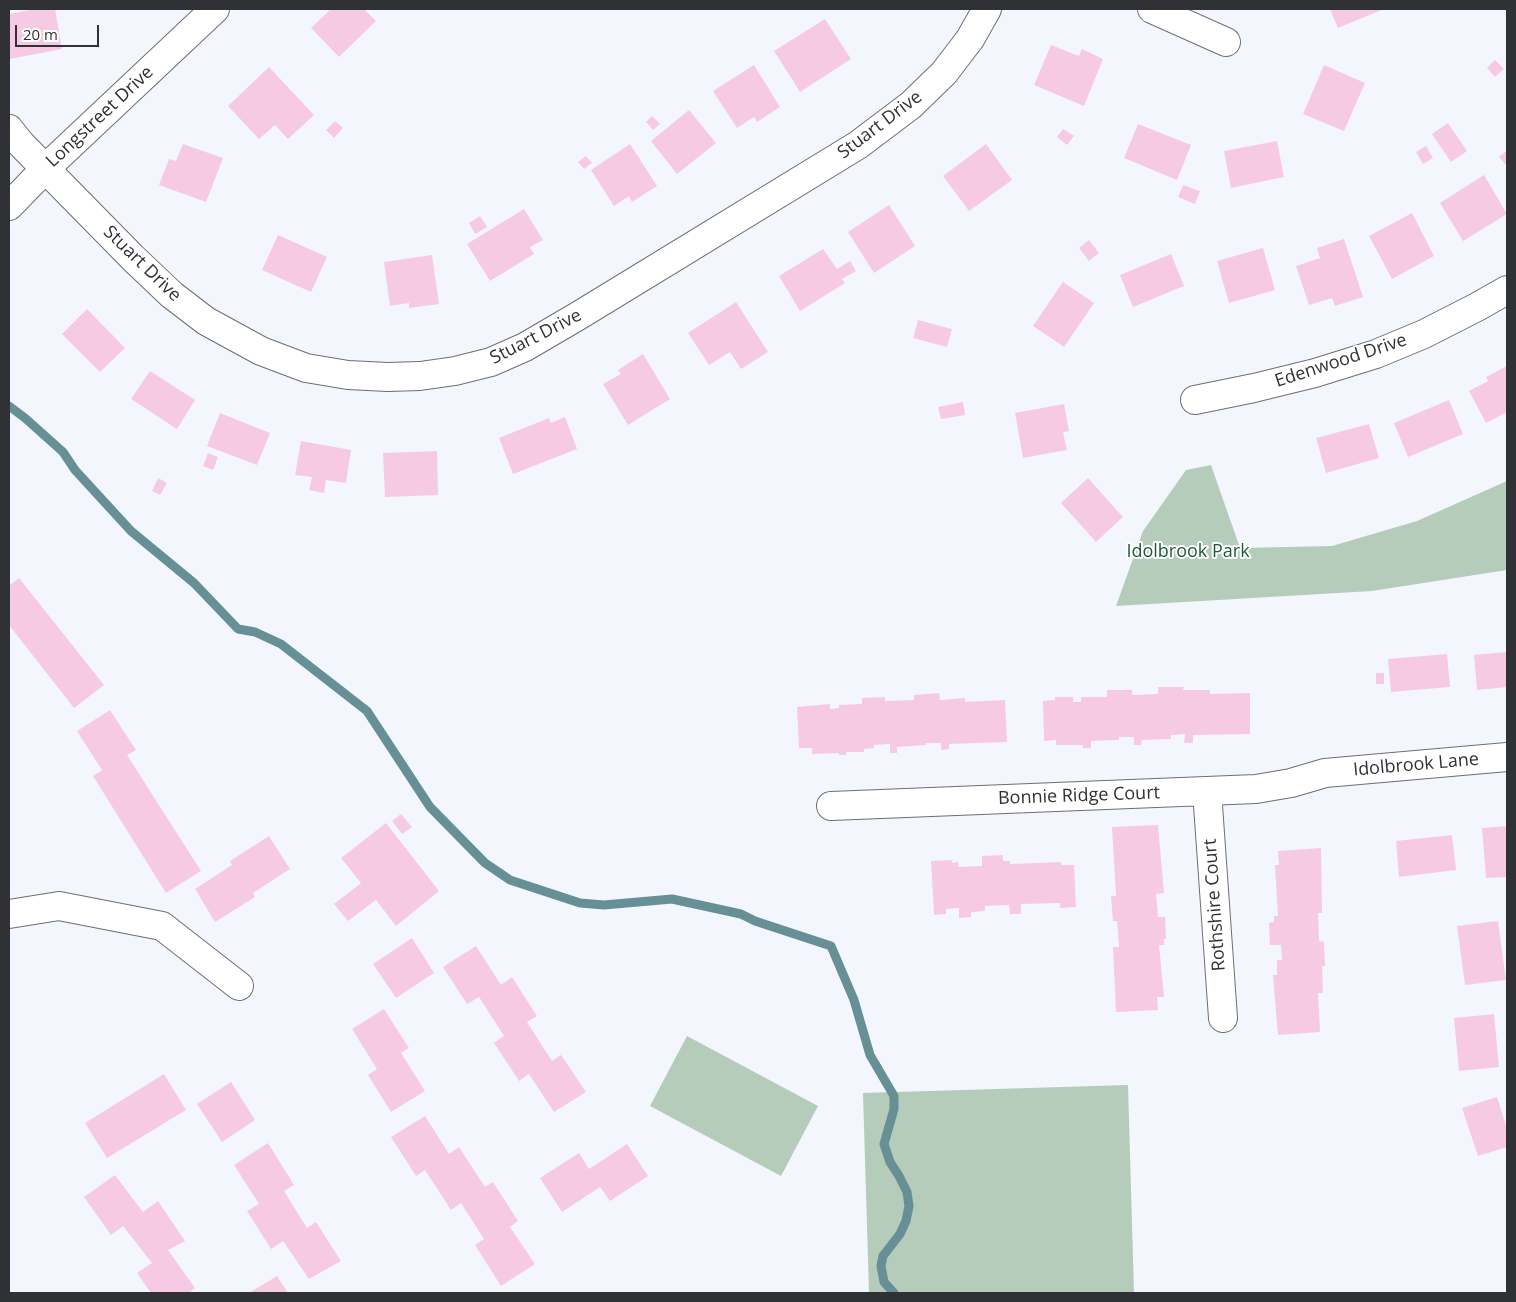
<!DOCTYPE html>
<html>
<head>
<meta charset="utf-8">
<style>
	body { margin:0 }
	#map { position:relative; width:1516px; height:1302px; overflow:hidden; background:#f4f6fe; font-family:"Open Sans",sans-serif }
	canvas { display:block }
	.frame { position:absolute; inset:0; border:10px solid #303135; pointer-events:none }
	.scale { position:absolute; left:15px; top:25px; width:84px; height:22px; box-sizing:border-box; border:2px solid #303135; border-top:0; padding-left:6px; font-size:15px; line-height:18px; white-space:nowrap; color:#303135; -webkit-text-stroke:4px #fff; paint-order:stroke }
</style>
</head>
<body>
<div id="map">
<canvas width="1516" height="1302"></canvas>
<div class="frame"></div>
<div class="scale">20 m</div>
</div>
<script>
const context = document.querySelector('canvas').getContext('2d');
context.lineJoin = 'round';
function fillPath(path, color) {
  context.fillStyle = color;
  context.fill(path, 'evenodd');
}
function poly(rows) {
  const path = new Path2D();
  for (const r of rows) {
    path.moveTo(r[0], r[1]);
    for (let i = 2; i < r.length; i += 2) path.lineTo(r[i], r[i + 1]);
  }
  return path;
}
function strokePath(path, color, width, dash) {
  context.strokeStyle = color;
  context.lineWidth = width;
  context.lineCap = dash ? 'butt' : 'round';
  context.setLineDash(dash || []);
  context.stroke(path);
}
function write(font, color, halo, rows, align = 'center') {
  context.font = font + ' "Open Sans",sans-serif';
  context.lineWidth = 4;
  context.setLineDash([]);
  context.textBaseline = 'middle';
  context.strokeStyle = halo;
  context.fillStyle = color;
  for (const [text, x, y, turn = 0] of rows) {
    context.save();
    context.translate(x, y);
    context.rotate((+turn || 0) * Math.PI / 180);
    context.textAlign = isNaN(turn) ? turn : align;
    if (halo) context.strokeText(text, 0, 0);
    context.fillText(text, 0, 0);
    context.restore();
  }
}
fillPath(poly([
	[1211,465,1240,548,1332,546,1417,521,1507,481,1507,570,1372,591,1116,606,1143,531,1186,470],
	[687,1036,818,1106,781,1176,650,1106],
	[1128,1085,1134,1293,869,1293,863,1093]
]), '#b5ccba');
strokePath(poly([
	[9,406,25,418,63,452,75,470,131,531,194,583,238,629,255,632,281,644,367,711,430,807,485,863,510,880,580,903,604,905,672,899,741,914,755,921,831,946,854,1000,870,1055,894,1096,894,1109,884,1144,890,1162,899,1176,907,1192,909,1206,906,1221,900,1234,883,1256,881,1266,884,1282,894,1293]
]), '#678f96', 9);
fillPath(poly([
	[35,9,55,9,62,49,10,59,9,50,9,14],
	[331,9,364,9,376,21,339,57,311,28],
	[1330,9,1384,9,1338,28],
	[825,19,851,59,800,92,774,51],
	[1051,45,1079,56,1082,49,1103,59,1084,106,1034,85],
	[1495,60,1504,69,1495,77,1487,68],
	[754,65,780,107,757,122,754,117,737,128,713,91],
	[1324,65,1365,83,1344,131,1303,114],
	[269,67,314,115,288,139,275,125,259,139,228,106],
	[689,110,716,143,677,174,651,141],
	[652,116,660,124,653,130,646,122],
	[335,121,343,128,334,138,326,130],
	[1448,123,1467,151,1451,162,1432,134],
	[1138,124,1191,145,1177,180,1124,158],
	[1063,129,1074,136,1067,145,1057,137],
	[1277,141,1284,177,1231,188,1224,151],
	[183,144,223,158,206,202,159,185,169,159,176,161],
	[630,144,657,186,632,202,629,196,614,206,591,170],
	[986,144,1012,180,969,211,943,176],
	[1426,146,1433,158,1423,164,1416,152],
	[1507,150,1507,166,1499,157],
	[586,156,592,163,584,169,578,162],
	[1484,175,1507,214,1463,241,1440,203],
	[1183,185,1200,191,1195,204,1178,197],
	[889,205,915,246,874,273,848,232],
	[524,209,543,240,530,247,534,254,490,281,467,244],
	[1412,213,1434,256,1392,279,1369,236],
	[480,216,487,227,475,234,469,223],
	[278,235,327,257,311,292,262,270],
	[1344,239,1363,297,1335,306,1332,298,1309,305,1296,266,1320,258,1317,248],
	[1089,240,1099,253,1089,261,1079,248],
	[1263,248,1275,290,1229,303,1217,261],
	[823,249,837,269,850,261,856,271,842,279,845,283,800,311,779,276],
	[1171,254,1184,286,1133,307,1120,275],
	[432,255,439,304,409,308,409,303,390,306,384,262],
	[1063,282,1094,303,1064,347,1033,326],
	[736,302,768,352,741,369,730,352,709,365,688,333],
	[87,309,125,348,100,372,62,334],
	[918,320,952,329,947,347,913,338],
	[643,354,670,399,628,425,603,384,621,374,618,370],
	[1507,366,1507,412,1486,423,1469,391,1488,381,1486,377],
	[150,371,195,400,177,429,131,399],
	[1449,400,1463,434,1408,457,1394,423],
	[963,402,965,415,941,419,938,407],
	[1064,404,1069,431,1063,432,1067,450,1023,458,1015,413],
	[220,413,270,433,257,465,207,446],
	[565,417,577,449,513,474,499,438,549,418,551,423],
	[1369,424,1379,458,1326,473,1316,438],
	[301,441,351,450,346,483,326,480,324,493,309,490,312,477,295,475],
	[437,451,438,495,385,497,383,453],
	[208,453,218,457,213,470,203,466],
	[158,478,167,483,160,495,152,491],
	[1088,478,1123,517,1096,542,1061,503],
	[19,578,104,685,74,708,9,625,9,586],
	[1507,652,1507,687,1477,690,1474,655],
	[1447,654,1450,687,1391,692,1388,659],
	[1376,673,1384,673,1384,684,1376,684],
	[1158,687,1184,687,1183,690,1210,690,1210,694,1250,693,1250,734,1193,735,1193,743,1184,743,1185,734,1171,735,1171,739,1142,740,1141,745,1134,745,1134,737,1119,737,1119,740,1091,741,1091,748,1083,748,1083,745,1056,745,1056,740,1044,741,1043,701,1055,700,1055,697,1073,697,1073,702,1081,702,1081,697,1107,697,1107,690,1132,690,1132,695,1158,694],
	[939,693,940,700,965,698,965,702,1005,700,1007,742,949,744,949,749,941,750,941,743,926,743,926,745,897,747,897,753,890,753,890,744,874,745,874,748,864,749,864,752,846,752,846,755,839,755,839,753,812,754,812,748,799,748,797,707,830,704,830,709,839,708,839,705,862,704,862,698,885,697,885,701,914,700,914,695],
	[110,710,136,750,127,755,201,871,166,893,93,776,102,770,77,731],
	[401,814,412,827,402,834,392,821],
	[386,823,439,891,396,926,376,900,348,921,334,904,361,883,341,858],
	[1158,825,1164,893,1156,894,1158,917,1165,917,1166,939,1164,939,1164,945,1159,945,1164,997,1157,997,1158,1010,1116,1012,1113,947,1119,947,1117,921,1113,921,1111,896,1116,896,1112,827],
	[1507,826,1507,877,1486,878,1482,828],
	[1452,835,1456,870,1399,877,1396,841],
	[269,836,290,869,253,893,255,897,215,922,195,889,232,865,230,861],
	[1321,848,1322,913,1318,913,1319,941,1324,942,1325,966,1322,966,1323,993,1318,993,1320,1032,1278,1035,1273,975,1277,975,1277,960,1282,960,1281,945,1270,945,1269,923,1274,922,1274,916,1278,916,1275,865,1279,865,1278,851],
	[1003,855,1003,861,1010,861,1010,864,1061,862,1061,865,1074,865,1076,907,1060,908,1060,903,1021,904,1021,914,1010,914,1009,905,985,906,985,911,971,912,971,917,959,918,959,908,946,909,946,914,934,915,931,861,952,860,952,863,958,862,958,867,982,866,982,856],
	[1498,921,1506,980,1465,985,1457,926],
	[412,938,434,973,396,998,373,964],
	[476,946,501,985,512,977,537,1016,527,1022,552,1061,561,1055,586,1092,554,1112,529,1074,519,1081,494,1043,504,1036,479,997,467,1004,443,967],
	[384,1009,409,1048,401,1053,425,1091,391,1112,368,1075,377,1069,352,1029],
	[1494,1014,1499,1067,1459,1071,1454,1018],
	[164,1074,186,1110,107,1158,85,1123],
	[231,1082,255,1120,222,1142,197,1104],
	[1497,1097,1507,1129,1507,1147,1478,1156,1462,1108],
	[425,1116,449,1154,459,1147,485,1187,493,1182,518,1221,510,1227,535,1264,501,1286,475,1245,484,1239,461,1203,451,1210,425,1170,416,1176,391,1137],
	[268,1143,294,1185,284,1191,307,1228,316,1222,341,1261,309,1279,283,1241,271,1249,247,1211,259,1204,234,1165],
	[627,1144,648,1176,610,1201,600,1187,562,1212,540,1178,579,1153,589,1169],
	[115,1175,143,1212,158,1201,185,1241,168,1250,195,1288,188,1293,151,1293,137,1273,152,1263,123,1226,111,1235,84,1197],
	[277,1276,288,1293,249,1293]
]), '#f6cae3');
const minor = poly([
	[1152,9,1226,42],
	[9,129,21,144,132,257,172,295,206,321,261,351,306,368,348,375,388,377,420,376,455,371,491,362,525,347,578,316,858,145,911,105,944,73,970,39,987,9],
	[1195,400,1254,388,1315,373,1376,354,1424,334,1477,307,1507,290],
	[1207,791,1223,1018],
	[831,806,1256,789,1291,783,1325,773,1507,757],
	[9,914,59,906,162,926,239,986]
]);
const tertiary = poly([
	[9,206,46,168,215,9]
]);
strokePath(minor, '#6c6e77', 30);
strokePath(tertiary, '#6c6e77', 30);
strokePath(minor, '#fff', 28);
strokePath(tertiary, '#fff', 28);
write('18px', '#303135', '#fff', [
	["Longstreet Drive",100,117,-43],
	["Stuart Drive",880,125,-37],
	["Stuart Drive",142,264,44],
	["Stuart Drive",536,337,-27],
	["Edenwood Drive",1341,361,-18],
	["Idolbrook Lane",1416,765,-5],
	["Bonnie Ridge Court",1079,796,-2],
	["Rothshire Court",1215,905,-94]
]);
write('18px', '#1e5932', '#fff', [
	["Idolbrook Park",1188,552]
]);
</script>
</body>
</html>
